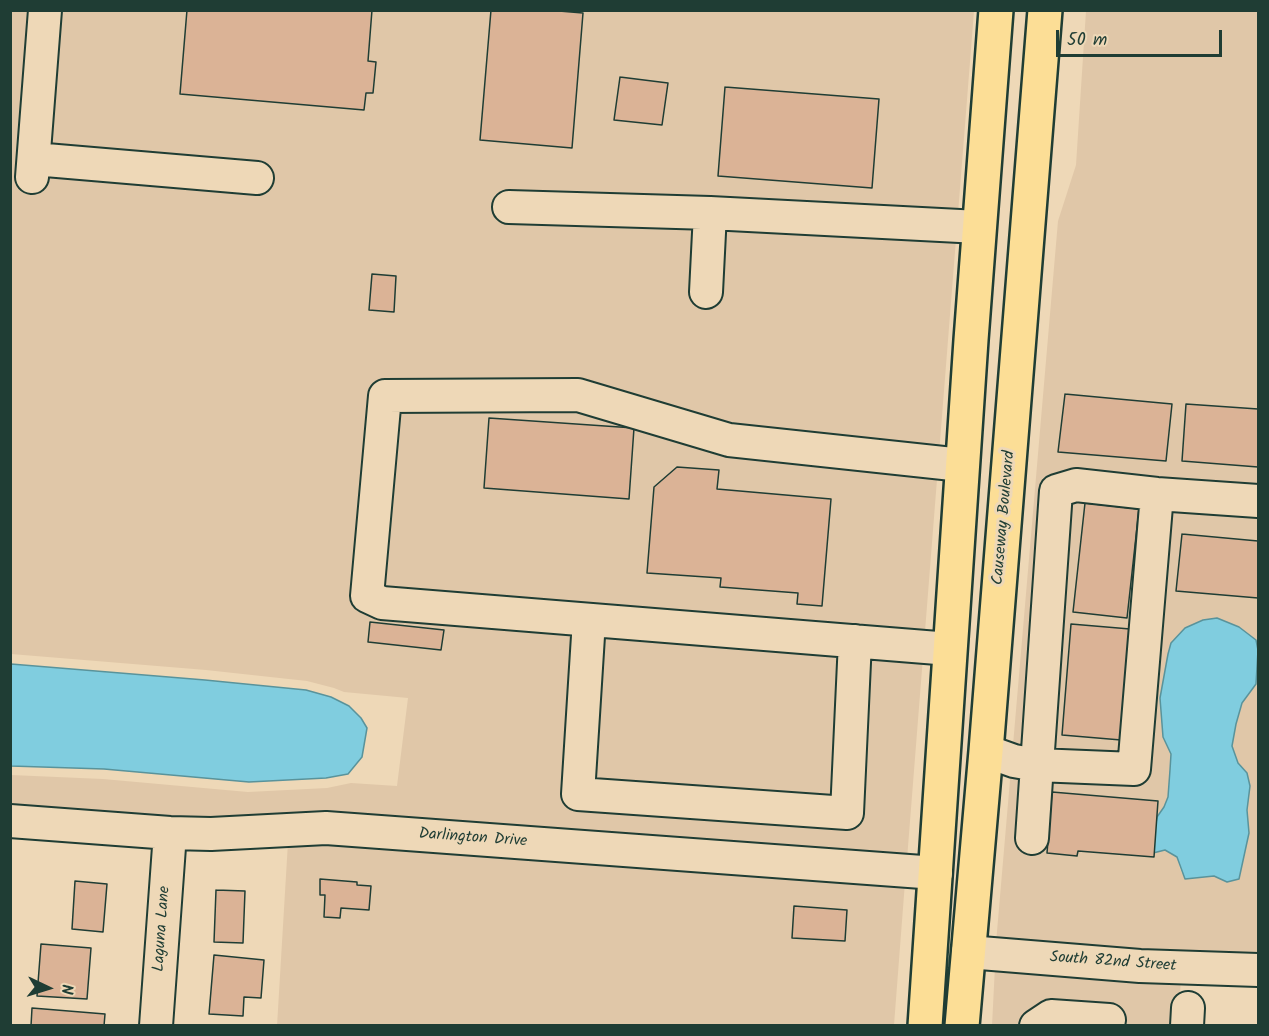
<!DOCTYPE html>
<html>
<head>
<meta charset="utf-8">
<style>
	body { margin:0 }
	#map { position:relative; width:1269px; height:1036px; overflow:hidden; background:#eed8b7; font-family:Kalam,sans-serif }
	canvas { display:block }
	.frame { position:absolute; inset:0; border:12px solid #1f3d34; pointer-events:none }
	.north { position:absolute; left:18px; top:958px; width:60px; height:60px; -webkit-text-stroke:4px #eed8b7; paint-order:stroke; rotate:94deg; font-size:16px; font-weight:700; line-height:24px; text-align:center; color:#1f3d34 }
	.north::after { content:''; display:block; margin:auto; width:21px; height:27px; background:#1f3d34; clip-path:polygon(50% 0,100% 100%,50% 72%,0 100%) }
	.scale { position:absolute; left:1056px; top:30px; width:166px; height:27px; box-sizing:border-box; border:3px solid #1f3d34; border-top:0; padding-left:8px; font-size:18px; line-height:21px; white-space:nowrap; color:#1f3d34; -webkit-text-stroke:4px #eed8b7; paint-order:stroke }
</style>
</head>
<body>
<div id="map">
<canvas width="1269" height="1036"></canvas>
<div class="frame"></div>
<div class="north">N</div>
<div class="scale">50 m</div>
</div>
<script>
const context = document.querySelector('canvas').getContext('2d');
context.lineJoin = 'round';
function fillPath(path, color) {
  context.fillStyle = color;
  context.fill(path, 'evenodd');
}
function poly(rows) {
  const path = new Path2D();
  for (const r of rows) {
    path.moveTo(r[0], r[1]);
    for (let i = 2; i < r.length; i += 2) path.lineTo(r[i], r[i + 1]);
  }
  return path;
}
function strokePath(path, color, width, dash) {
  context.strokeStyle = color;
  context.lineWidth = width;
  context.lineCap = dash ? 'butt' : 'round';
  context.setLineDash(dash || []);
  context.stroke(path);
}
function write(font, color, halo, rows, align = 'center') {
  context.font = font + ' Kalam,sans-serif';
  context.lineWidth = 6;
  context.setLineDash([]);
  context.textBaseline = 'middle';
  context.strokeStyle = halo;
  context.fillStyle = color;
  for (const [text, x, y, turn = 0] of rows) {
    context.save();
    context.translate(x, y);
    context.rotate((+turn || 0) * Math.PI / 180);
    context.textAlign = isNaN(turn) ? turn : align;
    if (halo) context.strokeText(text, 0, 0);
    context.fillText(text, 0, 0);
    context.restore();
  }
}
fillPath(poly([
	[10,11,974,11,907,859,211,822,11,809,11,775,103,779,248,792,327,788,351,783,397,786,408,698,344,692,334,688,307,681,206,670,11,654],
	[1086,11,1258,11,1258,650,1256,640,1171,643,1160,698,1163,737,1171,754,1170,770,1168,797,1164,807,1157,817,1154,833,1153,852,1165,850,1177,857,1180,869,1185,879,1214,876,1227,882,1249,833,1247,810,1250,786,1247,773,1238,763,1232,746,1236,724,1242,703,1256,684,1258,665,1258,958,996,943,1058,221,1076,165],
	[326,840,905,882,894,1025,277,1026,288,842],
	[995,966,1181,979,1178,1025,992,1026]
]), '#e0c7a8');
const water = poly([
	[1217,618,1239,627,1256,640,1258,650,1256,684,1242,703,1236,724,1232,746,1238,763,1247,773,1250,786,1247,810,1249,833,1239,879,1227,882,1214,876,1185,879,1177,857,1165,850,1153,853,1154,833,1157,817,1164,807,1168,797,1170,770,1171,754,1163,737,1160,698,1168,654,1171,643,1185,628,1203,620,1217,618],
	[11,664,205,680,306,690,331,697,349,706,361,718,367,728,362,757,348,774,326,778,249,782,104,769,11,766,11,664]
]);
fillPath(water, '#80cddf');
strokePath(water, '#59939b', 1.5);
const building = poly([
	[187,10,372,10,368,61,376,62,373,93,366,93,364,110,180,94,187,10],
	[491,10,547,10,583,13,572,148,480,140,491,10],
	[620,77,668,83,662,125,614,120,620,77],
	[725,87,879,99,872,188,718,176,725,87],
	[372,274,396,276,394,312,369,310,372,274],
	[1065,394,1172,404,1166,461,1058,452,1065,394],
	[1186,404,1258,409,1258,467,1182,461,1186,404],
	[489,418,634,428,629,499,484,488,489,418],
	[677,467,719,470,717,489,831,499,822,606,797,604,798,593,720,587,721,578,647,573,654,487,677,467],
	[1085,503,1139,509,1127,618,1073,612,1085,503],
	[1182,534,1258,541,1258,598,1176,591,1182,534],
	[370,622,444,630,441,650,368,642,370,622],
	[1071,624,1130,629,1121,740,1062,735,1071,624],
	[1052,792,1158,801,1154,857,1078,851,1077,856,1047,853,1052,792],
	[320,879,357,882,357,885,371,886,369,910,341,908,340,918,324,917,325,895,320,895,320,879],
	[75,881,107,884,103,932,72,929,75,881],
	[216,890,245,891,243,943,214,942,216,890],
	[794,906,847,910,845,941,792,938,794,906],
	[41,944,91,948,87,999,37,996,41,944],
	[214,955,264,960,261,998,244,997,243,1016,209,1014,214,955],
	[32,1008,105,1014,104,1026,31,1026,32,1008]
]);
fillPath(building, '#dbb396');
strokePath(building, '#1f3d34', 1.5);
const minor = poly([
	[34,159,257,178],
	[32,177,45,10],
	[509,207,710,213,979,227],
	[706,292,710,213],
	[589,620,578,794,847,813,855,641],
	[950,649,382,603,367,596,385,396,578,395,729,440,962,465],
	[986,751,1014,761,1037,765,1056,491,1076,485,1157,494,1258,501],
	[10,821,170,833,211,834,326,828,936,873],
	[1032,838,1037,765,1134,769,1157,494],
	[968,952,1140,966,1258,970],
	[156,1026,170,833],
	[1036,1026,1051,1016,1109,1020],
	[1187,1026,1188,1008]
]);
const major = poly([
	[925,1026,971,340,996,10],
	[962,1026,986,751,1045,10]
]);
strokePath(minor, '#1f3d34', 36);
strokePath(major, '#1f3d34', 38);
strokePath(minor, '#eed8b7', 32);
strokePath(major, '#fcde96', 33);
write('16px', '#1f3d34', '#eed8b7', [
	["Causeway Boulevard",1005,518,-85],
	["Darlington Drive",473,839,4],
	["Laguna Lane",163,929,-86],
	["South 82nd Street",1113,963,4]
]);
</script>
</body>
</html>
